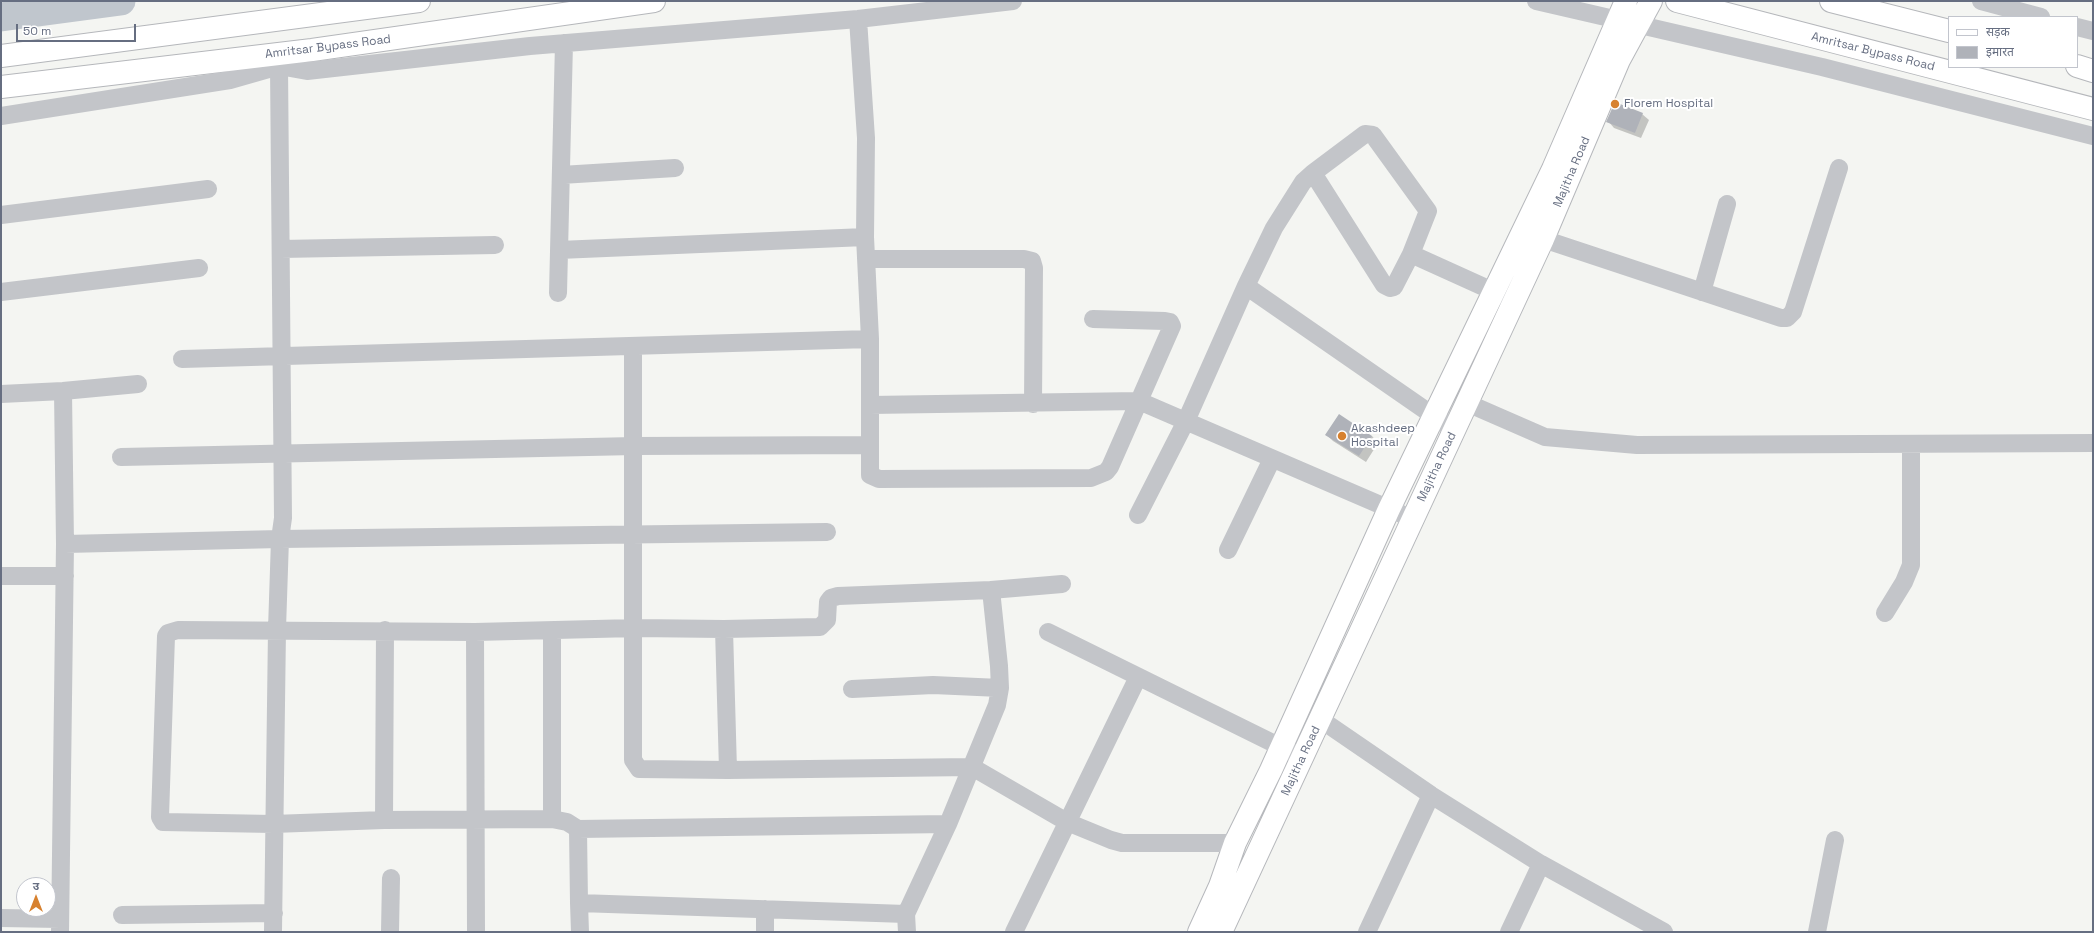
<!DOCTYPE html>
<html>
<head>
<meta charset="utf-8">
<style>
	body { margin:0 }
	#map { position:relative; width:2094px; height:933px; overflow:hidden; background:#f4f5f2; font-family:"Space Grotesk","Noto Sans Devanagari",sans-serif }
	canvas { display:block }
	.frame { position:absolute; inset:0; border:2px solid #666e81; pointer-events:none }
	.legend { position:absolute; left:1948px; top:16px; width:130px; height:52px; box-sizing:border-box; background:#fff; border:1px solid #c2c5cd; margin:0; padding:5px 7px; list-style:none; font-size:12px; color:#666e81 }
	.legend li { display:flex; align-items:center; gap:8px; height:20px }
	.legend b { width:20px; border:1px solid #c2c5cd }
	.north { position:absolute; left:16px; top:877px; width:40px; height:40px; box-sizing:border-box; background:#fff; border:1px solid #c2c5cd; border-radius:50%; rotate:0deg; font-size:11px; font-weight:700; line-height:16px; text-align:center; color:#666e81 }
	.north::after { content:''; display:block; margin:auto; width:14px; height:18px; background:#d7812f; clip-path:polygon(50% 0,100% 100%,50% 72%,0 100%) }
	.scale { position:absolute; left:16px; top:24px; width:120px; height:18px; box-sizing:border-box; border:2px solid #666e81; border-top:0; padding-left:5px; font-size:12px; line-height:14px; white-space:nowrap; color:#666e81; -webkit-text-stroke:3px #fff; paint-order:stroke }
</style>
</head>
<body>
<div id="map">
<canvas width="2094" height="933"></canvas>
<div class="frame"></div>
<ul class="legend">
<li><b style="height:5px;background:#fff"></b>सड़क</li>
<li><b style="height:11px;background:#afb2b9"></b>इमारत</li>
</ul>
<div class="north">उ</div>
<div class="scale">50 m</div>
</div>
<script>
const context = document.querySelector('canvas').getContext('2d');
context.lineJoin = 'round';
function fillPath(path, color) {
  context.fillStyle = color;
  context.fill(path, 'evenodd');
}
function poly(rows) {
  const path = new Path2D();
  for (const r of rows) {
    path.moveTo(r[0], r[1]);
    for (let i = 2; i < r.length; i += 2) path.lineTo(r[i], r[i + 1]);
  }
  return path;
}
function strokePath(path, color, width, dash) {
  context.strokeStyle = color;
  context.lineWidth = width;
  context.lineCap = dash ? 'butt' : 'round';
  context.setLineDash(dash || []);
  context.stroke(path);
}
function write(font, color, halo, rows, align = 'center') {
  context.font = font + ' "Space Grotesk",sans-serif';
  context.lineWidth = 4;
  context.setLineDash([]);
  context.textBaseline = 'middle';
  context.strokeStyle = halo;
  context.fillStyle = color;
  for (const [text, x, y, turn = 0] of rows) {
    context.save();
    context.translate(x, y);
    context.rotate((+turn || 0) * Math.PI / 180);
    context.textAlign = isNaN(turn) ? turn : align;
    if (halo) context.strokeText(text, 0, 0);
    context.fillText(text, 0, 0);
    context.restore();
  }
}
fillPath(poly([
	[1642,114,1649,120,1641,138,1614,128,1608,121],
	[1327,435,1372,436,1378,443,1366,462,1333,441]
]), '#0003');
strokePath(poly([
	[1,17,121,1]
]), '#c0c6cd', 29);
fillPath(poly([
	[1615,102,1643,113,1635,133,1606,122],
	[1339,414,1372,436,1359,456,1325,435]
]), '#afb2b9');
const major = poly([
	[1199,932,1220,886,1235,843,1271,770,1389,509,1553,169,1626,1],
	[1221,932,1543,239,1619,60,1651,1]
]);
const highway = poly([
	[1677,1,2093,109],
	[1831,1,1949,31],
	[1,56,419,1],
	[2077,66,2093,71],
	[1,87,312,50,654,1]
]);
strokePath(major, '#b6b8bc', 24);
strokePath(highway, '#b5b7bb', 24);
strokePath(poly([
	[1536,1,1822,67,2093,136],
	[1981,1,2041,17],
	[858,19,866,138,865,237,870,339,870,475,879,479,1091,478,1106,472,1110,467,1172,326,1170,322,1165,321,1093,319],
	[2077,27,2093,31],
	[268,64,307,71,530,46,858,19,1013,1],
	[1,116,230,80,279,66,283,518,280,539,277,629,273,932],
	[1313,173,1365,134,1373,135,1428,211,1411,254],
	[561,175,675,168],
	[1,215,208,189],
	[1543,239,1781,318,1787,318,1793,312,1839,168],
	[281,249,495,245],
	[559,250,865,237],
	[866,259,1024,259,1032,261,1034,268,1033,404],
	[1,292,199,268],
	[1702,292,1727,204],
	[558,293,564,43],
	[633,347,633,760,639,769,728,770,972,767,1067,822,1111,840,1122,843,1235,843],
	[182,359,870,339],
	[1,394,63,391,138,384],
	[1467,403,1545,437,1637,445,2093,443],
	[870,405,1139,401,1413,519],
	[1454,430,1246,286,1274,228,1303,182,1313,173,1384,285,1390,288,1394,287,1411,254,1506,297],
	[121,457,635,446,870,445],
	[1138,515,1186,421,1246,286],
	[65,544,280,539,827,532],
	[1228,550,1272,459],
	[1,576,65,576],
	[1885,613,1904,582,1911,565,1911,444],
	[724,629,728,770],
	[475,632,476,932],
	[1048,632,1293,753],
	[852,689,933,685,1000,688],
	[1320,719,1431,795,1541,864,1664,932],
	[552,819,552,632],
	[384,820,385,630],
	[578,829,567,822,552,819,384,820,273,824,163,822,160,817,166,636,168,633,178,630,475,632,635,628,724,629,820,627,827,620,828,602,831,598,838,596,991,590,1062,584],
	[579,903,578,829,948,824],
	[765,909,765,932],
	[906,914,907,932],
	[122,915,274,913],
	[1,918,60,919],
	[60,932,65,544,63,391],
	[390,932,391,878],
	[580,932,579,903,906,914,948,824,997,705,1000,688,999,666,991,590],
	[1014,932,1138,677],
	[1367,932,1431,795],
	[1509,932,1541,864],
	[1817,932,1835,840]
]), '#c3c5c9', 18);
strokePath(major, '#fff', 22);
strokePath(highway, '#fff', 22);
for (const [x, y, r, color] of [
	[1615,104,5,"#d7812f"],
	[1342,436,5,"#d7812f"]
]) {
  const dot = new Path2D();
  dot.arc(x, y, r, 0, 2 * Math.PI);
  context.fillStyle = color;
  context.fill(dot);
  strokePath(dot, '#fff', 1.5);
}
write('12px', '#666e81', '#fff', [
	["Amritsar Bypass Road",328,47,-7],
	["Amritsar Bypass Road",1873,52,14],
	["Majitha Road",1572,172,-67],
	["Majitha Road",1437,467,-65],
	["Majitha Road",1301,761,-65]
]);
write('12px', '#666e81', '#fff', [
	["Florem Hospital",1624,104],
	["Akashdeep",1351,429],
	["Hospital",1351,443]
], 'left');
</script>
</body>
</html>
